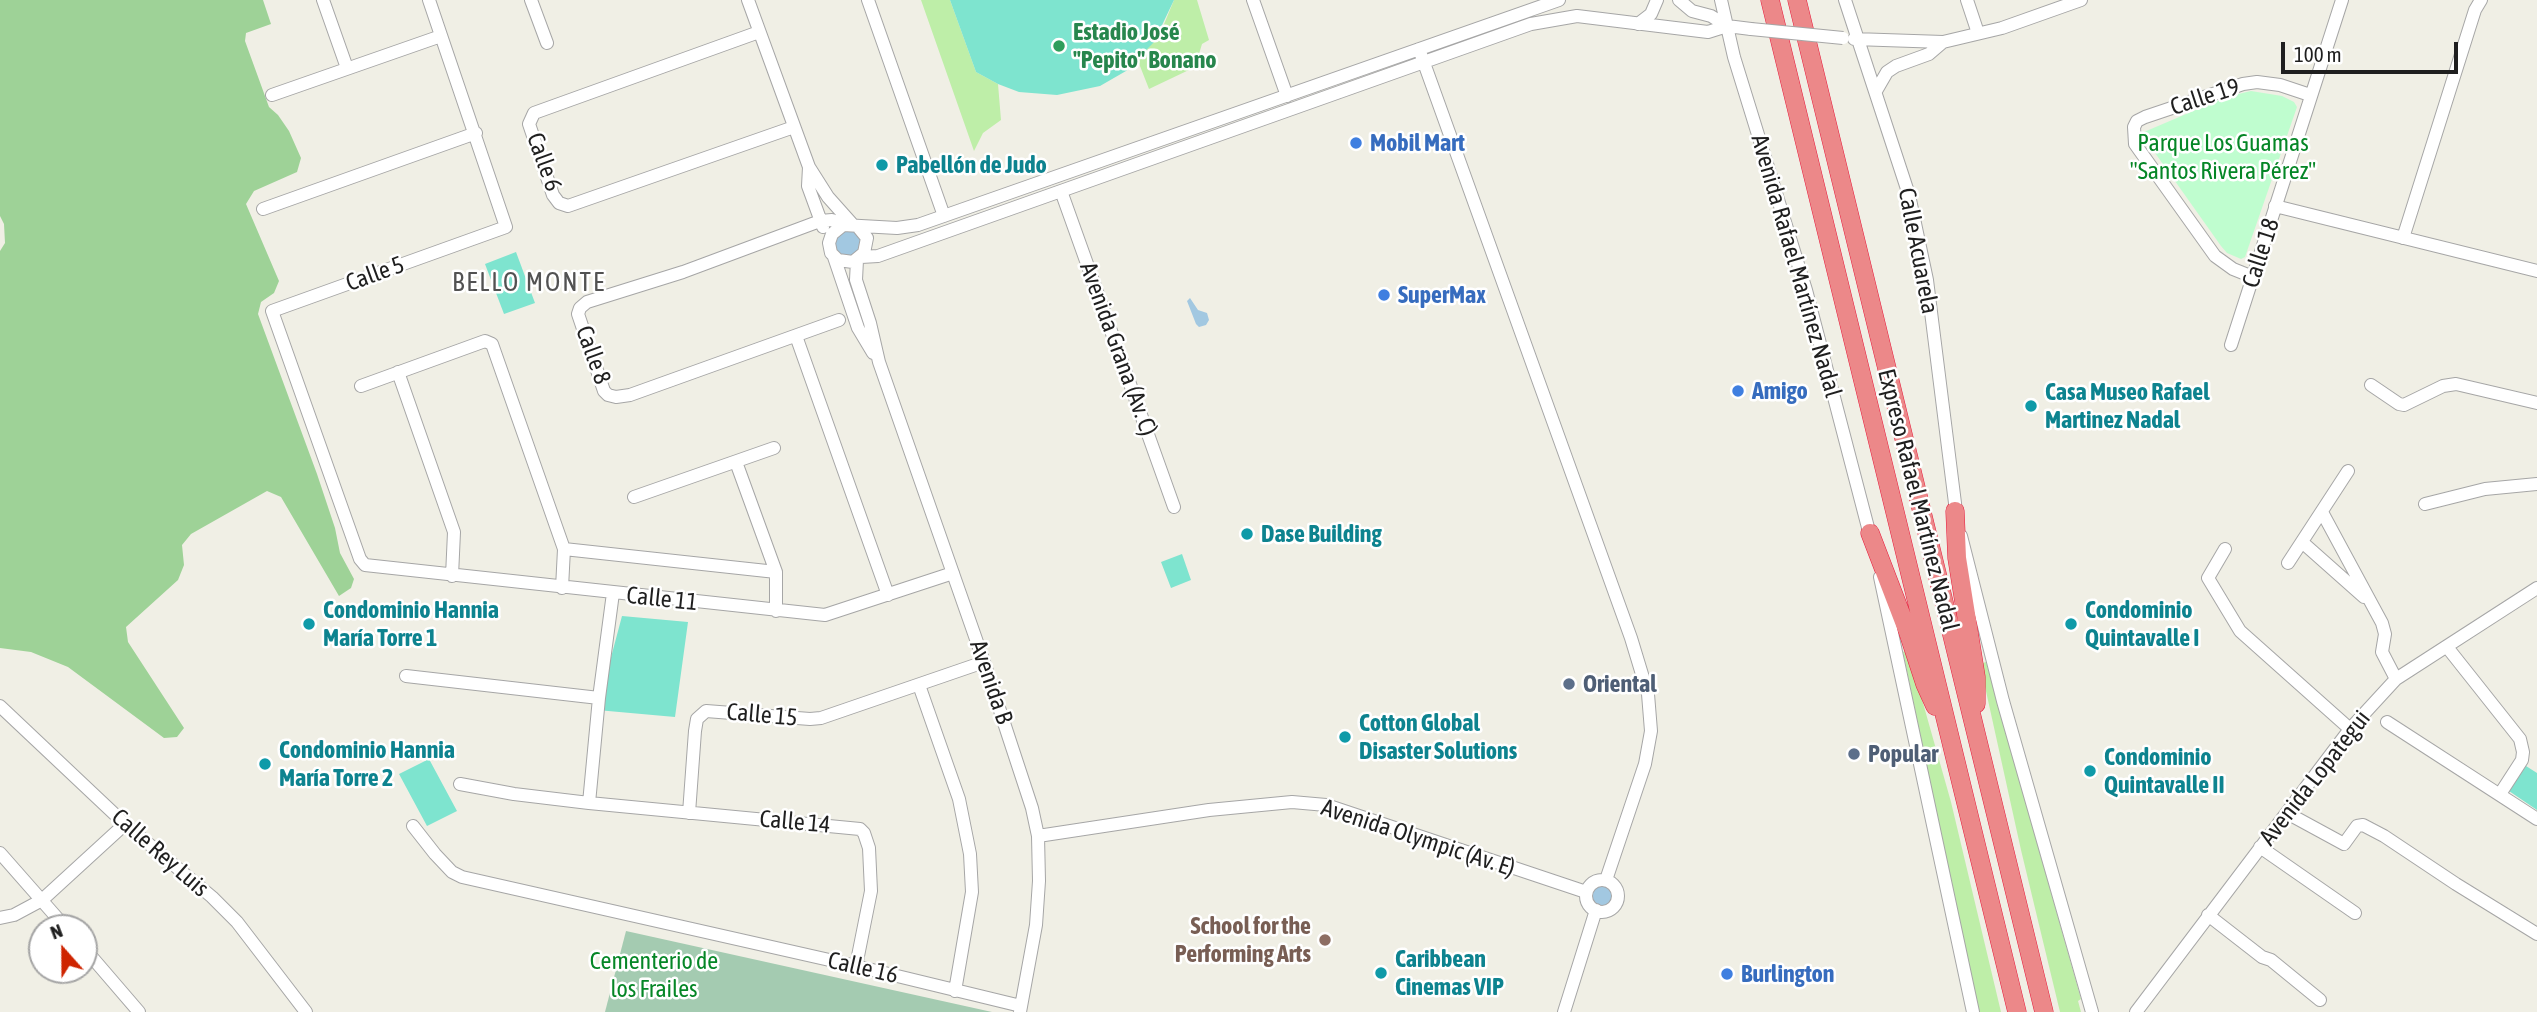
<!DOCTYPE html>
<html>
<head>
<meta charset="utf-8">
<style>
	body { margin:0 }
	#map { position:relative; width:2537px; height:1012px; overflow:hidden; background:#f0efe5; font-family:"Asap Condensed",sans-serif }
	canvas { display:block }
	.north { position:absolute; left:28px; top:914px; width:70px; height:70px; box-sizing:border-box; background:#fff; border:2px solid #a5a5a5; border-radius:50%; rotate:339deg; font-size:19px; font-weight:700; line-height:28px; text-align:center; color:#1f1f1f }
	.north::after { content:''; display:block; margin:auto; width:24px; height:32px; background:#ce2400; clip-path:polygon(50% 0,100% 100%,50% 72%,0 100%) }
	.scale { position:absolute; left:2281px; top:42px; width:177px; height:32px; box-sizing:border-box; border:4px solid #1f1f1f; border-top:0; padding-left:9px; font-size:21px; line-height:24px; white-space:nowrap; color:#1f1f1f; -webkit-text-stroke:5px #fff; paint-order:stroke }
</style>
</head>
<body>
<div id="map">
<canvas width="2537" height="1012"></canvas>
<div class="north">N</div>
<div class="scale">100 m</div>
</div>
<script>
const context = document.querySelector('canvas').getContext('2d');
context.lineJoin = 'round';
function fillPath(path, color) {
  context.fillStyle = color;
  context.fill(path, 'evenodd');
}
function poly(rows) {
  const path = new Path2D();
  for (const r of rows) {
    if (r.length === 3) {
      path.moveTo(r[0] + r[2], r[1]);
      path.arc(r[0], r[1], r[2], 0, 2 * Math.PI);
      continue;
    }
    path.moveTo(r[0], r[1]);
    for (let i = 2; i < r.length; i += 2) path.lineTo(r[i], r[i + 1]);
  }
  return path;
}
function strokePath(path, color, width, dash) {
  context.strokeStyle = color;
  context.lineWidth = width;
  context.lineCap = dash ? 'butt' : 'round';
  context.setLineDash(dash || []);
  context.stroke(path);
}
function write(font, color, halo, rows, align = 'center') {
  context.font = font + ' "Asap Condensed",sans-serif';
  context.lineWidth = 5;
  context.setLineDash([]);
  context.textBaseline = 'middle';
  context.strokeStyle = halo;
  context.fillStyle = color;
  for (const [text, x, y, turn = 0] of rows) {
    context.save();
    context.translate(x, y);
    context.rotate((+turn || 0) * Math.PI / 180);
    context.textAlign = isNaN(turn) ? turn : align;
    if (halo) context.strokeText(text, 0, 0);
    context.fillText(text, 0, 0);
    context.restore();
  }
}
fillPath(poly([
	[921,0,950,0,976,72,998,84,1001,120,983,133,974,151],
	[1174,0,1197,0,1209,40,1202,44,1199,54,1200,60,1190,64,1191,69,1149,89,1138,61,1162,29],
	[1908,650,1951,802,2001,1012,1978,1012,1903,652],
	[1986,662,2081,999,2078,1001,2081,1012,2060,1012,2021,850,1980,664]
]), '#beeea8');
fillPath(poly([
	[0,0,263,0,271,24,246,33,245,41,269,107,278,115,289,131,301,158,297,172,254,191,246,204,279,281,274,293,261,302,258,314,317,474,335,528,340,553,354,579,351,588,339,596,281,497,267,491,191,534,182,545,184,565,178,580,126,627,128,642,184,728,177,737,164,738,68,667,31,652,0,648,0,251,5,243,4,224,0,216]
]), '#9ed297');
fillPath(poly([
	[626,931,992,1012,605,1012]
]), '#a4cbb1');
fillPath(poly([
	[2251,91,2282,96,2294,102,2297,107,2245,257,2241,259,2227,253,2221,246,2148,143,2144,132,2226,97]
]), '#bffdcf');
fillPath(poly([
	[950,0,1174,0,1154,42,1126,71,1100,86,1057,95,1019,92,998,84,976,72],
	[516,252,535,303,504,314,485,264],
	[1182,554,1191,580,1171,588,1161,562],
	[622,616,688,622,675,717,597,710],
	[429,759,457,811,427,826,399,774],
	[2526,766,2537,773,2537,810,2509,791]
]), '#7ee4cf');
fillPath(poly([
	[848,243,13],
	[1190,298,1198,310,1207,313,1209,320,1206,325,1199,327,1196,324,1187,301],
	[1602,896,11]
]), '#a2c8e1');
const minor = poly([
	[323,0,347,68],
	[429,0,506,227,272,311,360,559,365,565,825,615,953,573],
	[531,0,547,43],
	[748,0,809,167,828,197,853,225],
	[868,0,944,216],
	[1253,0,1287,96],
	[1679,0,1692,11,1711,16,1727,26],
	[1721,0,1734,57,1806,290,1871,539],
	[1845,0,1909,195,1927,280,1957,519],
	[1967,0,1978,33],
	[1638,24,1651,14,1657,0],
	[759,32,534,113,529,124,553,195,559,203,568,206,794,127],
	[1854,39,1943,42,2002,28,2081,0],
	[1419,49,1631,638,1648,694,1651,731,1645,764,1606,880],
	[1876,91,1887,72,1896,66,1929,54,1943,42],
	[272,95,441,36],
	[809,167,808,186,823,227],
	[1061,191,1174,507],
	[2275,206,2537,271],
	[263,209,476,133],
	[858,227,867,238,864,253,853,262,838,260,831,253,829,243,832,234,843,225,897,228,918,225,1559,0],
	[2403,238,2475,10,2481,0],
	[834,257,858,328,873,353],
	[861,257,878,256,1531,24,1577,16,1708,32,1727,26,1751,29],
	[857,260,856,280,870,323,879,362,984,662,1032,808,1038,836,1039,881,1036,925,1020,1012],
	[2253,277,2233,269,2215,256,2135,144,2134,127,2137,121,2145,117,2243,84,2257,82,2280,85,2310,95],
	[839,320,630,395,616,397,608,395,604,391,578,314,580,308,587,302,683,272,820,221,832,220,843,225],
	[796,336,888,595],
	[2231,345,2342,0],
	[398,372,454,532,452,576],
	[2371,385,2399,404,2404,405,2443,386,2456,384,2537,403],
	[361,386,485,341,492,344,564,549,562,588],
	[736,462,776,572,776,611],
	[634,497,774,448],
	[2425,504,2485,489,2537,484],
	[2322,512,2382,623,2385,634,2382,652,2396,679],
	[1961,536,2003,701,2092,1012],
	[2302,542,2364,597],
	[564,549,776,572],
	[2225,549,2208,578,2240,631,2350,729],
	[2288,563,2348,471],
	[1880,577,1973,1012],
	[2447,647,2520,739,2523,752,2522,760,2500,794],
	[406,676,599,698],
	[919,685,959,799,970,854,972,892,955,991],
	[0,706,125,824,212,897,237,922,306,1012],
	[2387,722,2537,819],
	[460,784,514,794,589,803,860,829,864,833,869,848,871,891,856,966],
	[589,803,599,698,613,593],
	[689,813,695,731,697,719,706,711,810,719,821,718,984,662],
	[2287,813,2344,844,2357,826,2363,825,2384,836,2456,884,2537,934],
	[413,826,435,854,452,872,462,877,856,966,1021,1006],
	[1038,836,1209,810,1292,802,1326,805,1586,892],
	[2260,847,2355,913],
	[0,853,66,928],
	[1602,896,16],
	[2208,915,2262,957,2271,960,2320,1000],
	[0,918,14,915,42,900,125,824],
	[84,948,139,1012],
	[1564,1012,1596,910],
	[2136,1012,2350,729,2396,679,2537,588]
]);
const highway = poly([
	[1770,0,2017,1012],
	[1797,0,2044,1012],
	[1955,511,1957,558,1976,677,1976,704],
	[1870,533,1908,632,1925,684,1935,706]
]);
strokePath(minor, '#a6a6a6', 14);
strokePath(highway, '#e61a3c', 19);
strokePath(minor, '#fff', 12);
strokePath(highway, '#ec8889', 18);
const minorBridge = poly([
	[1751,29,1843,38]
]);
strokePath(minorBridge, '#a6a6a6', 14, []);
strokePath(minorBridge, '#fff', 12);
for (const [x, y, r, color] of [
	[1059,46,7,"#2e9e5b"],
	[1356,143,7,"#3f7fe0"],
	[882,165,7,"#0f9aa8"],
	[1384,295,7,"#3f7fe0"],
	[1738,391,7,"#3f7fe0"],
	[2031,406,7,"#0f9aa8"],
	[1247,534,7,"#0f9aa8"],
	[309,624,7,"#0f9aa8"],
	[2071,624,7,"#0f9aa8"],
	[1569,684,7,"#5c6f8a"],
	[1345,737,7,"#0f9aa8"],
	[1854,754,7,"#5c6f8a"],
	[265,764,7,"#0f9aa8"],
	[2090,771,7,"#0f9aa8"],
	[1325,940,7,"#8d6e63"],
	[1381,973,7,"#0f9aa8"],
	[1727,974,7,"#3f7fe0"]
]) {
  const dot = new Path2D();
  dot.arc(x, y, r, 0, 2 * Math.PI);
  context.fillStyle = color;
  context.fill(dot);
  strokePath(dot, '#fff', 2.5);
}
write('bold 24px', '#27864d', '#fff', [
	["Estadio José",1073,32],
	["\"Pepito\" Bonano",1073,60]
], 'left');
write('24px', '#1f1f1f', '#fff', [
	["Calle 19",2205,97,-18],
	["Calle 6",544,162,70],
	["Calle Acuarela",1918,251,79],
	["Calle 18",2261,253,-72],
	["Avenida Rafael Martínez Nadal",1796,266,74],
	["Calle 5",375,274,-20],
	["Avenida Grana (Av. C)",1118,349,70],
	["Calle 8",593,355,70],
	["Expreso Rafael Martínez Nadal",1918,500,76],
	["Calle 11",662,599,6],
	["Avenida B",991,682,71],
	["Calle 15",762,715,5],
	["Avenida Lopategui",2315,778,-52],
	["Calle 14",795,822,5],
	["Avenida Olympic (Av. E)",1418,838,18],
	["Calle Rey Luis",160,853,41],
	["Calle 16",863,968,13]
]);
write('bold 24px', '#366cbe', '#fff', [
	["Mobil Mart",1370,143],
	["SuperMax",1398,295],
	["Amigo",1752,391],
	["Burlington",1741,974]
], 'left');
write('24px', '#058626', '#fff', [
	["Parque Los Guamas",2223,143],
	["\"Santos Rivera Pérez\"",2223,171],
	["Cementerio de",654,961],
	["los Frailes",654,989]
]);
write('bold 24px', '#0d838f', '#fff', [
	["Pabellón de Judo",896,165],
	["Casa Museo Rafael",2045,392],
	["Martinez Nadal",2045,420],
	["Dase Building",1261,534],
	["Condominio Hannia",323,610],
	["María Torre 1",323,638],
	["Condominio",2085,610],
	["Quintavalle I",2085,638],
	["Cotton Global",1359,723],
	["Disaster Solutions",1359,751],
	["Condominio Hannia",279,750],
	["María Torre 2",279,778],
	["Condominio",2104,757],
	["Quintavalle II",2104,785],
	["Caribbean",1395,959],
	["Cinemas VIP",1395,987]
], 'left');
write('bold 24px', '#4e5e75', '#fff', [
	["Oriental",1583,684],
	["Popular",1868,754]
], 'left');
write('bold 24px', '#785e54', '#fff', [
	["School for the",1311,926],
	["Performing Arts",1311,954]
], 'right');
context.letterSpacing = '2px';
write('26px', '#525252', '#fff', [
	["BELLO MONTE",529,283]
]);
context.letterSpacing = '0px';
</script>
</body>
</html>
